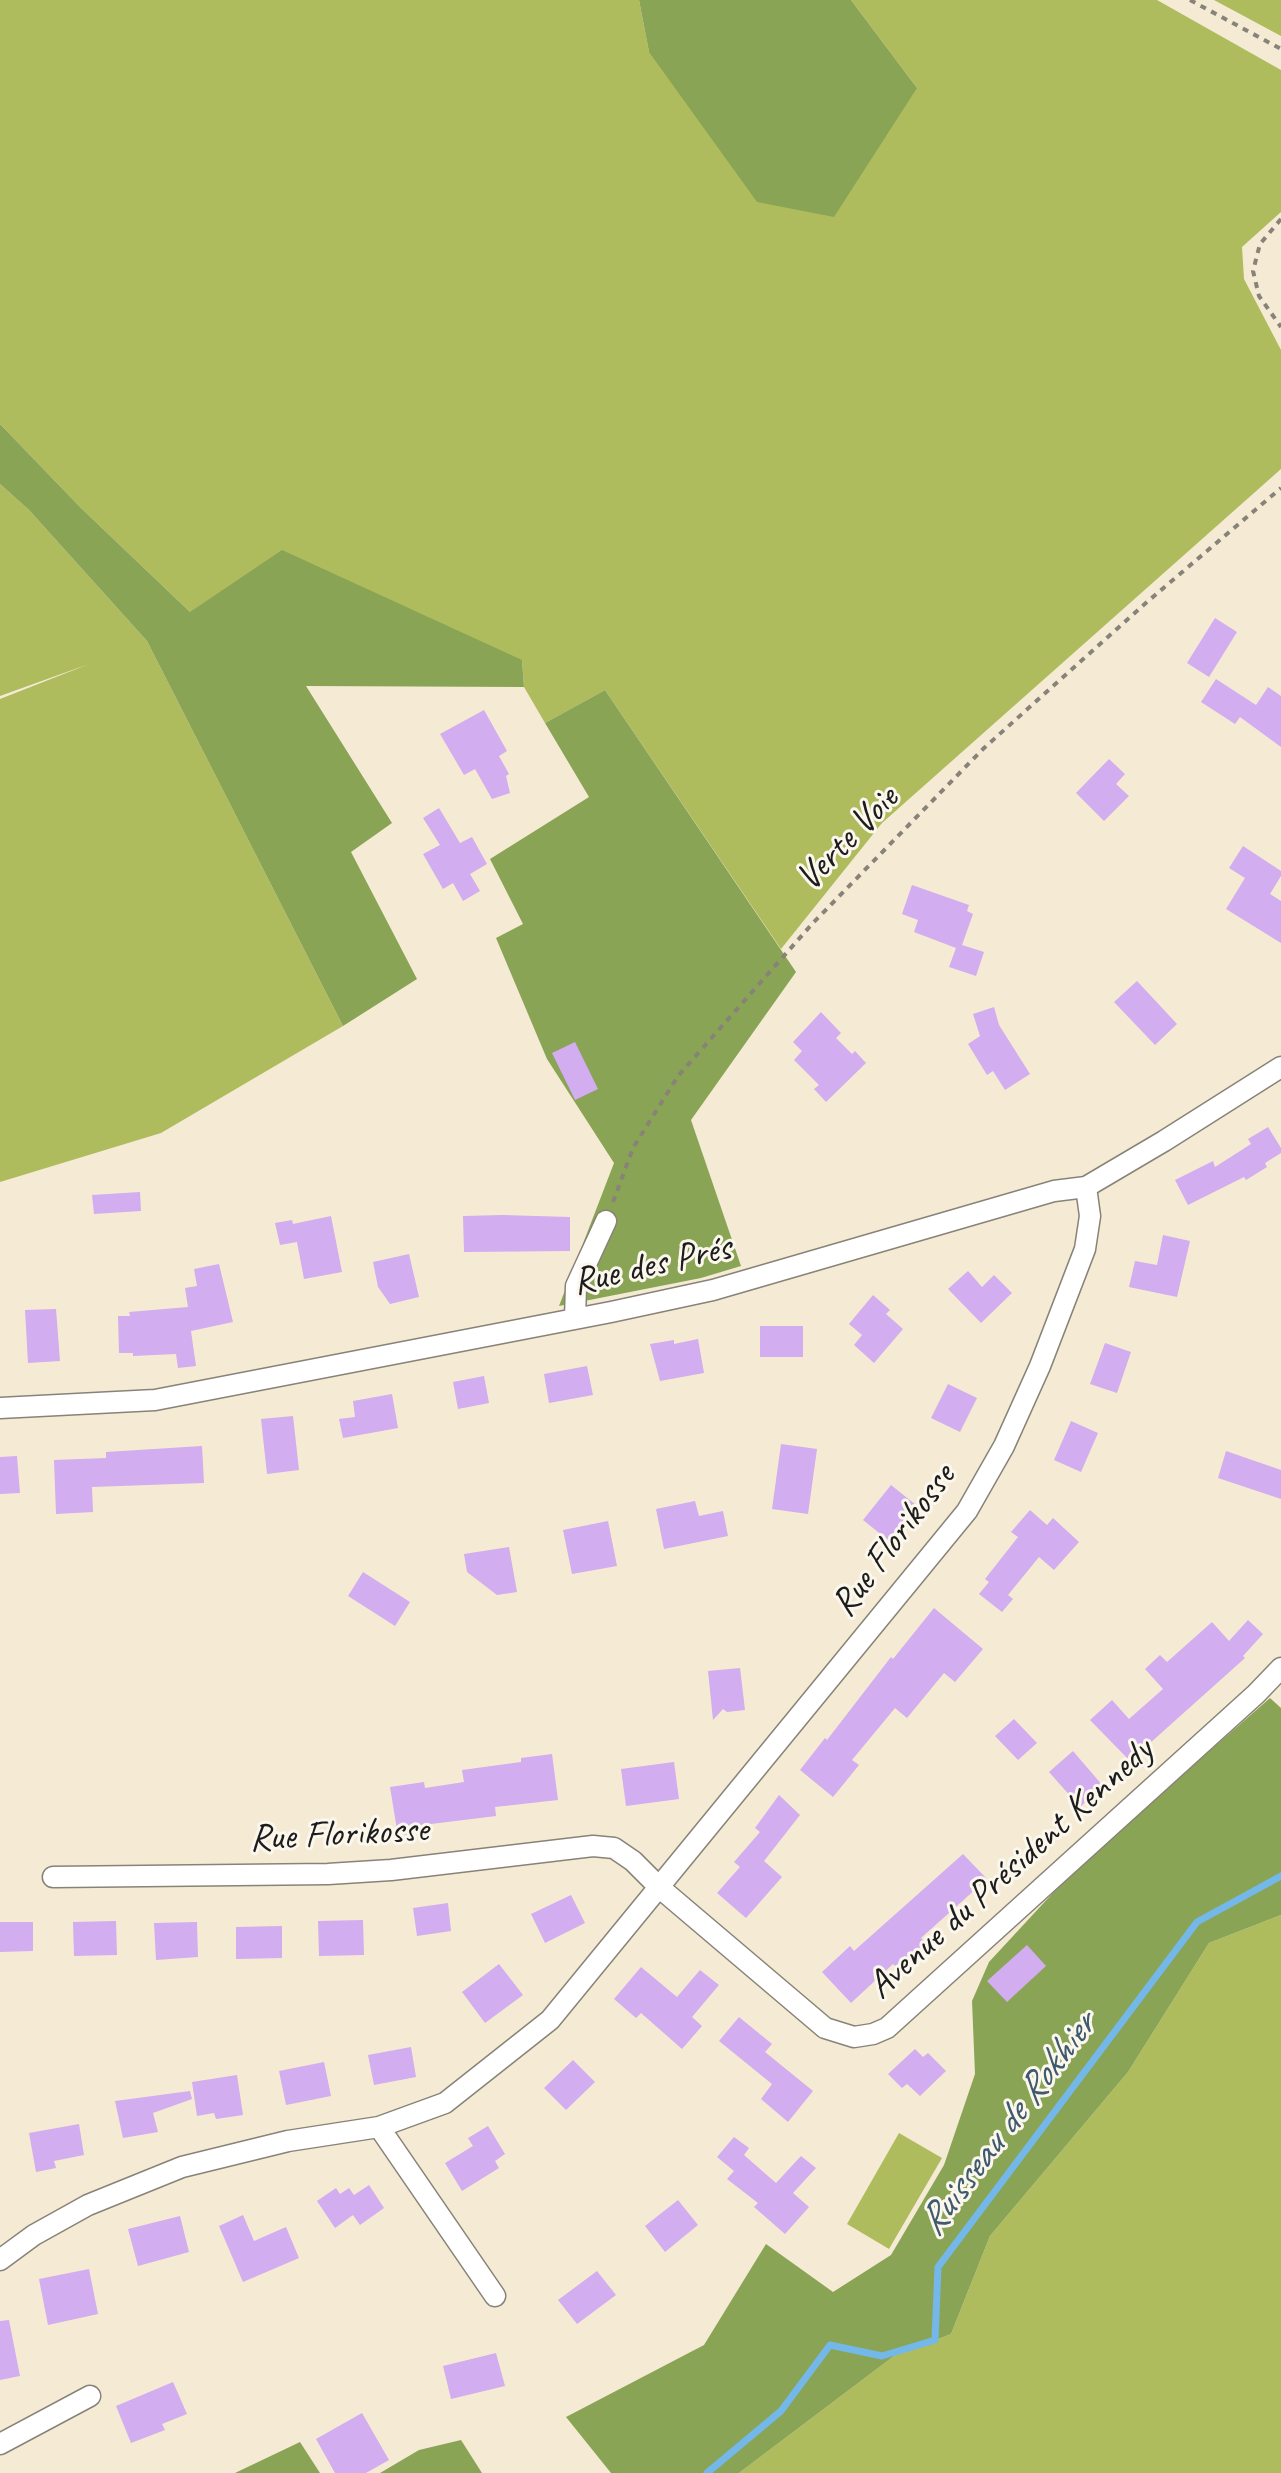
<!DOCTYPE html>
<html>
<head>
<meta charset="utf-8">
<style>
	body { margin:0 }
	canvas { display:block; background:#f5ead4 }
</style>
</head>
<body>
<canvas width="1281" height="2473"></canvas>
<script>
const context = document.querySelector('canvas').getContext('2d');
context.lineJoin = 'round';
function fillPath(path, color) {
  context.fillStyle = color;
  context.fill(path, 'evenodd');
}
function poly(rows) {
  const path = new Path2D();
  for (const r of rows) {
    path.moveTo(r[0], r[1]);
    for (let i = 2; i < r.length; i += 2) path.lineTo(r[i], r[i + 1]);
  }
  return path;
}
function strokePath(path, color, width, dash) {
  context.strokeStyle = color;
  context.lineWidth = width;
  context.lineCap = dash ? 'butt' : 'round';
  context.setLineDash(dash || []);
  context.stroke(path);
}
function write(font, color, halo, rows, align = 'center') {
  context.font = font + ' Caveat,sans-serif';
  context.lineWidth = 6;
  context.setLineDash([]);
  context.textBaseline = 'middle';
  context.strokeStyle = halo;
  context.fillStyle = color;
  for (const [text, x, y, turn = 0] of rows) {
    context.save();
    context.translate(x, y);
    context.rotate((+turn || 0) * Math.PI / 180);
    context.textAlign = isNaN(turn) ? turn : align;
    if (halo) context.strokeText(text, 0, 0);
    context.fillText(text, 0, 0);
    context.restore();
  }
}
fillPath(poly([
	[0,0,639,0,649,52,917,88,851,0,1157,0,1281,70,1281,212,1242,247,1244,279,1281,350,1281,469,882,823,781,949,605,690,545,723,524,687,522,660,190,612,81,508,0,424],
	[1214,0,1281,0,1281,36],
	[0,484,29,510,147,641,343,1026,161,1133,0,1182,0,699,89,664,0,696],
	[1281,1915,1281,2473,739,2473,894,2356,951,2334,990,2236,1128,2072,1209,1943],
	[899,2133,942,2158,889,2249,847,2224]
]), '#aebc5e');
fillPath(poly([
	[639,0,851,0,917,88,834,217,757,202,649,52],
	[0,424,81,508,190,612,282,550,522,660,524,687,306,686,392,823,351,852,417,979,343,1026,147,641,29,510,0,484],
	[605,690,796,972,691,1120,741,1266,701,1278,559,1306,614,1163,547,1059,496,938,523,924,490,859,589,797,545,723],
	[1270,1698,1281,1708,1281,1915,1209,1943,1128,2072,990,2236,951,2334,894,2356,739,2473,611,2473,566,2417,704,2345,766,2244,833,2292,891,2255,944,2165,975,2074,972,2001,989,1962,1076,1868],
	[461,2440,482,2473,380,2473,419,2450],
	[300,2442,320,2473,235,2473]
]), '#8aa455');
strokePath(poly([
	[707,2473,781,2411,830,2345,882,2356,935,2340,938,2267,1197,1922,1281,1876]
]), '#74b7e9', 7);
fillPath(poly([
	[1215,618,1237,632,1209,677,1187,663],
	[1216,679,1256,705,1268,687,1281,696,1281,747,1240,717,1235,724,1201,702],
	[484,710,507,751,499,756,509,774,506,776,510,793,492,799,475,769,464,775,440,734],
	[1109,759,1125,774,1116,784,1129,796,1104,821,1076,793],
	[439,808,460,843,472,837,487,864,470,874,480,891,463,901,453,883,443,889,423,854,440,845,423,818],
	[1243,846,1281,871,1281,876,1270,894,1281,901,1281,943,1226,909,1245,878,1229,868],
	[912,885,969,905,967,911,973,914,962,945,984,952,976,976,949,967,956,948,914,932,918,920,902,914],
	[1137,981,1177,1024,1155,1045,1114,1002],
	[994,1007,999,1025,1030,1074,1005,1090,993,1071,987,1075,968,1044,980,1036,973,1014],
	[821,1012,841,1033,836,1038,852,1054,855,1051,866,1063,826,1102,814,1089,819,1085,794,1060,802,1051,793,1042],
	[575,1042,598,1089,575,1100,552,1053],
	[1268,1127,1281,1148,1281,1153,1265,1163,1267,1167,1246,1180,1244,1177,1188,1205,1175,1180,1213,1161,1215,1167,1251,1144,1248,1139],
	[140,1192,141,1211,94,1214,92,1195],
	[502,1215,570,1217,570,1251,464,1252,463,1216],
	[331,1216,342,1272,304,1279,297,1242,280,1245,275,1223,292,1220,293,1224],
	[1163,1235,1190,1241,1177,1297,1129,1287,1135,1261,1157,1265],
	[409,1254,419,1297,390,1304,378,1287,373,1262],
	[219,1264,233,1322,191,1331,196,1366,178,1368,176,1354,133,1356,133,1353,119,1353,118,1316,130,1316,129,1312,188,1307,185,1288,197,1286,194,1269],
	[968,1271,982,1287,994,1275,1012,1293,981,1323,948,1289],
	[873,1295,890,1310,886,1314,903,1329,874,1363,854,1345,862,1335,849,1324],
	[56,1309,60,1361,28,1363,25,1310],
	[760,1326,803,1326,803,1357,760,1357],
	[698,1339,704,1373,660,1381,650,1344,674,1340,674,1344],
	[1105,1343,1131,1352,1117,1393,1090,1384],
	[587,1366,593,1395,549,1403,544,1374],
	[484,1376,489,1403,458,1409,453,1382],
	[948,1384,977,1398,960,1432,931,1418],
	[392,1394,398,1428,343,1438,339,1419,355,1417,353,1401],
	[293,1416,299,1470,267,1474,261,1419],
	[1071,1421,1098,1433,1081,1472,1054,1460],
	[781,1444,817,1449,808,1514,772,1509],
	[202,1446,204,1483,92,1487,93,1512,56,1514,54,1460,106,1458,106,1452],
	[1226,1451,1281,1470,1281,1499,1218,1478],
	[17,1456,20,1493,0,1494,0,1457],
	[891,1485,916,1505,888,1540,863,1520],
	[695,1501,699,1516,723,1511,728,1536,664,1549,656,1509],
	[1030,1510,1047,1525,1053,1518,1079,1542,1054,1570,1039,1557,1008,1595,1013,1599,1002,1612,979,1594,989,1582,985,1579,1018,1537,1011,1532],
	[608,1521,617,1566,572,1574,563,1530],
	[509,1547,517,1592,497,1595,467,1572,464,1554],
	[363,1572,410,1602,395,1626,348,1596],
	[934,1608,983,1649,955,1682,944,1673,907,1718,895,1708,852,1760,859,1765,833,1797,800,1770,825,1738,827,1740,891,1657,893,1659],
	[1248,1620,1263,1634,1243,1656,1245,1658,1130,1761,1090,1720,1112,1700,1129,1719,1163,1689,1145,1669,1160,1655,1167,1662,1212,1622,1229,1641],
	[740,1668,745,1710,727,1712,723,1709,713,1720,708,1671],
	[1014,1719,1037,1743,1018,1760,995,1736],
	[1073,1751,1103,1786,1080,1807,1049,1772],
	[552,1754,558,1800,495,1807,496,1816,431,1824,432,1831,398,1836,390,1787,424,1782,425,1788,464,1782,462,1770,521,1762,521,1758],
	[674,1762,679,1799,626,1806,621,1769],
	[779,1795,800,1815,764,1861,782,1877,746,1918,717,1893,740,1867,734,1862,760,1832,755,1828],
	[963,1854,987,1879,921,1938,926,1943,897,1968,893,1964,851,2003,822,1972,850,1946,854,1951],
	[571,1895,585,1923,545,1943,531,1914],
	[448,1903,451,1931,417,1936,413,1908],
	[363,1920,364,1955,319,1956,318,1921],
	[116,1921,117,1955,74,1956,73,1922],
	[0,1922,33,1922,33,1951,0,1952],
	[197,1922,198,1957,156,1960,154,1923],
	[282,1926,282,1958,236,1959,236,1927],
	[1027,1945,1046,1966,1007,2002,987,1981],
	[499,1964,523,1995,485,2023,462,1992],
	[641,1967,677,1997,700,1970,719,1985,692,2017,702,2026,682,2049,641,2013,636,2018,614,1999],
	[739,2017,772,2044,765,2052,813,2091,788,2122,761,2099,772,2084,719,2041],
	[411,2047,416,2077,374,2085,368,2055],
	[915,2049,923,2057,928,2053,946,2071,920,2096,907,2084,902,2088,888,2074],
	[573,2060,595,2082,566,2110,544,2088],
	[324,2062,331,2096,286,2105,279,2071],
	[237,2075,243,2115,216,2119,214,2113,197,2116,192,2082],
	[190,2091,192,2099,153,2113,158,2132,123,2138,115,2101],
	[79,2124,84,2155,54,2161,56,2168,36,2172,29,2133],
	[488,2126,505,2154,495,2161,499,2168,462,2191,445,2163,473,2146,468,2138],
	[734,2137,749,2148,744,2155,776,2183,801,2156,816,2168,793,2193,809,2207,785,2234,754,2207,758,2203,727,2179,734,2171,717,2157],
	[369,2185,384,2208,360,2225,353,2215,335,2228,317,2201,336,2188,340,2194,349,2188,354,2195],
	[678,2200,698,2225,665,2252,645,2226],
	[243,2215,254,2241,286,2227,299,2258,243,2282,219,2226],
	[180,2216,189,2252,138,2266,128,2229],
	[89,2269,98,2314,48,2325,39,2279],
	[597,2271,616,2295,577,2324,558,2300],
	[9,2320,20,2376,0,2380,0,2321],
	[496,2353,505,2386,451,2399,443,2366],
	[173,2382,187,2414,162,2424,165,2430,131,2443,116,2406],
	[362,2413,389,2460,366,2473,335,2473,316,2439]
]), '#d2adef');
const minor = poly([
	[575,1318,576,1286,606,1221],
	[0,1408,155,1400,611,1312,713,1290,1054,1191,1086,1187,1164,1141,1281,1067],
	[53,1877,328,1874,391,1870,593,1846,614,1848,633,1861,660,1888,825,2028,854,2037,873,2034,887,2028,1256,1694,1281,1668],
	[379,2127,495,2296],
	[0,2260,34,2235,88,2205,182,2167,288,2141,379,2127,445,2103,550,2020,967,1511,1004,1446,1040,1366,1085,1249,1090,1216,1086,1187],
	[0,2444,90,2396]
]);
strokePath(minor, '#888378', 23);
strokePath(poly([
	[1190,0,1281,49],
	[1281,219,1260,244,1253,271,1259,296,1281,327],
	[613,1202,633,1148,678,1076,812,924,984,748,1147,602,1281,488]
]), '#888378', 4, [6, 6]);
strokePath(minor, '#fff', 20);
write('38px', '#1c1c1c', '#fbf7ec', [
	["Verte Voie",848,839,-46],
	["Rue des Prés",652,1266,-13],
	["Rue Florikosse",894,1541,-53],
	["Rue Florikosse",339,1835,-3],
	["Avenue du Président Kennedy",1011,1869,-42]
]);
write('italic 40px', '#3f5a6e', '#fbf7ec', [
	["Ruisseau de Rokhier",1008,2125,-53]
]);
</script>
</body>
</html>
